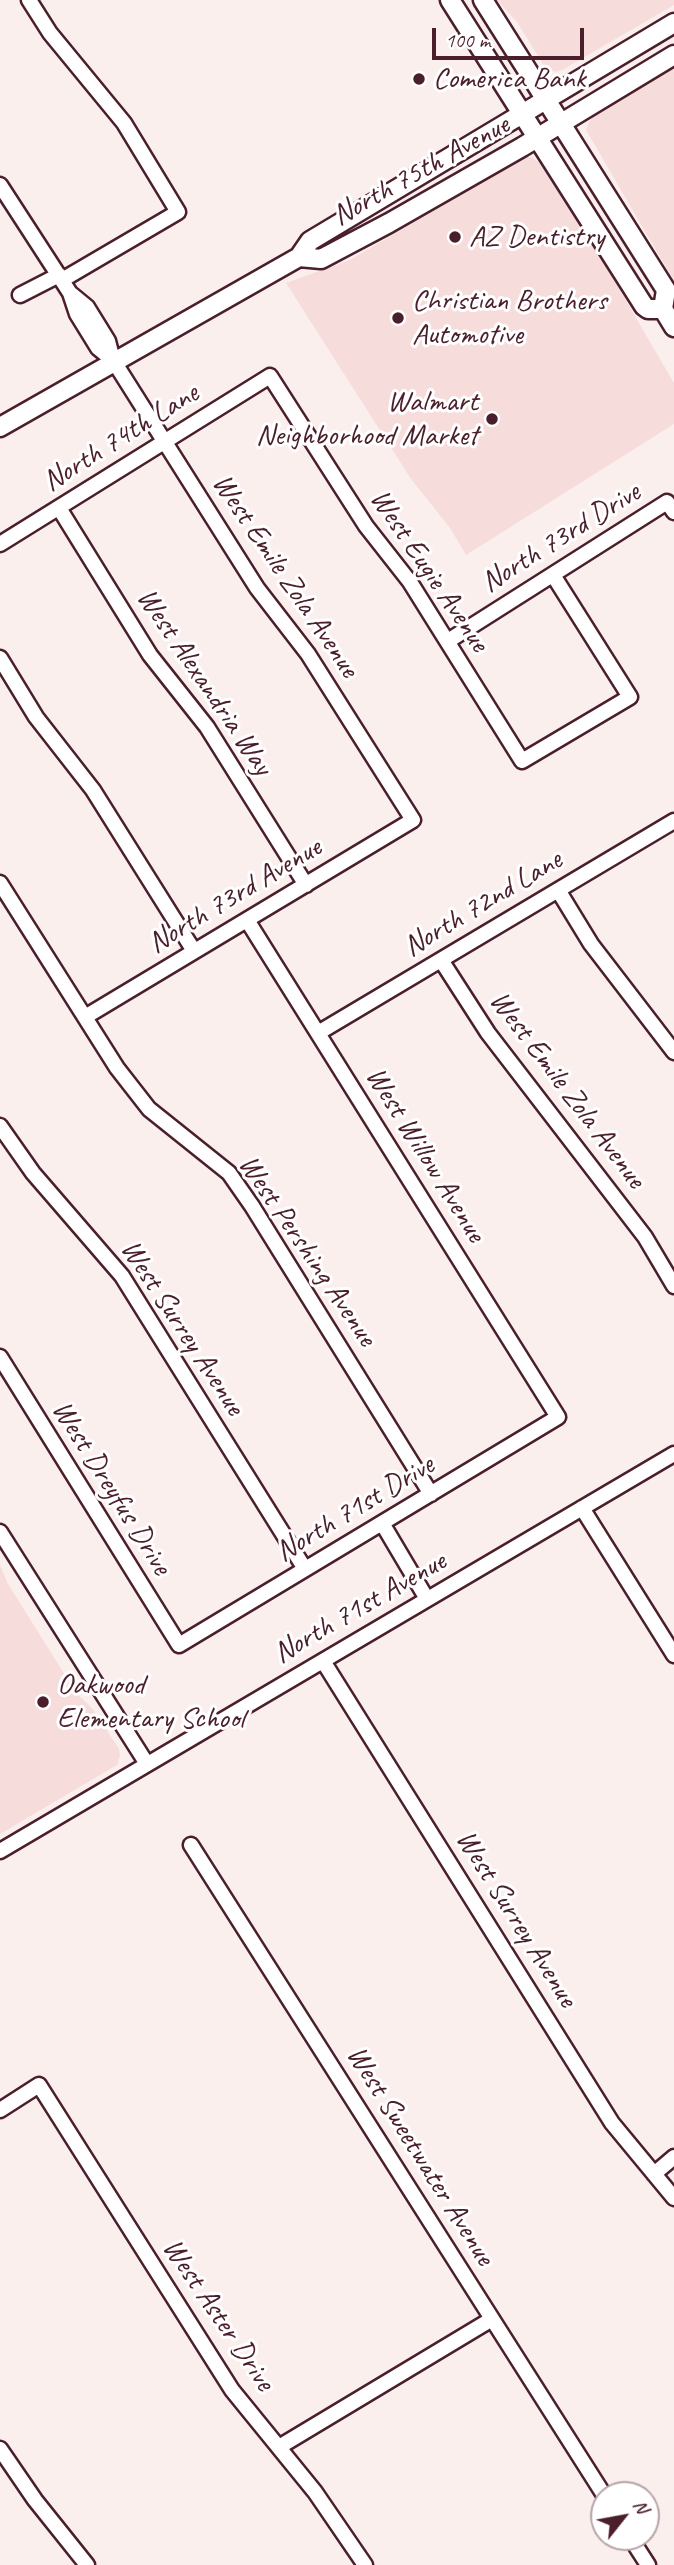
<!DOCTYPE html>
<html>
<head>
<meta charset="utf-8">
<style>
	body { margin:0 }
	#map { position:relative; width:674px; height:2565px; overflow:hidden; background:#fbefee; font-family:Caveat,sans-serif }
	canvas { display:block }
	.north { position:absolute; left:590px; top:2481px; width:70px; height:70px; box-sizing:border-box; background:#fff; border:2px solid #b7a5aa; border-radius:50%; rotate:59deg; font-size:19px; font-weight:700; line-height:28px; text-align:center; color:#4a1f2b }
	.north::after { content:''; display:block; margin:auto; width:24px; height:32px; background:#4a1f2b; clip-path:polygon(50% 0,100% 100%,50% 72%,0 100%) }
	.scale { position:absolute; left:432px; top:28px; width:152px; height:32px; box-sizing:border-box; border:4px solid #4a1f2b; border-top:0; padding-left:9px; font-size:21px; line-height:24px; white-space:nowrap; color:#4a1f2b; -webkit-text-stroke:5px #fff; paint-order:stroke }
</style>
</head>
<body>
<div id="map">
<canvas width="674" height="2565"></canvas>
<div class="north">N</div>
<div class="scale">100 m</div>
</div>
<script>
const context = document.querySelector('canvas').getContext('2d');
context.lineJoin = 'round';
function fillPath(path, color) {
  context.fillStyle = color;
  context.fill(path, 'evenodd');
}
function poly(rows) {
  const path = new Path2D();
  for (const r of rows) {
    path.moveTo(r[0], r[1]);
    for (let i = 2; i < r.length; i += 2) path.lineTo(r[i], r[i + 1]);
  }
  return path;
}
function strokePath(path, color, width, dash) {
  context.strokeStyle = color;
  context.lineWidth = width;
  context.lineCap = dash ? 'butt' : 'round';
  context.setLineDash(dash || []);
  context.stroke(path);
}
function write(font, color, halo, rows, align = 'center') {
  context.font = font + ' Caveat,sans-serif';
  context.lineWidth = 6;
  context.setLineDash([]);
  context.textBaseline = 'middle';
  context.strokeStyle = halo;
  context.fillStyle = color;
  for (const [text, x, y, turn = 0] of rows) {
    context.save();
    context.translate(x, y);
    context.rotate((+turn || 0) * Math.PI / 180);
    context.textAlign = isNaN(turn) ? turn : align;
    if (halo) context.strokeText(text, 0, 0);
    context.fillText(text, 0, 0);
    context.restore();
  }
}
fillPath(poly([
	[497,0,674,0,674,5,564,69,555,72,546,69,517,22],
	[674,68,674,281,586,130,589,122,597,113],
	[530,157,541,163,583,227,674,383,674,424,466,555,450,528,411,479,286,283,350,260,521,159],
	[0,1565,8,1584,77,1694,93,1709,119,1749,120,1756,117,1765,0,1834]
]), '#f6dcda');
const minor = poly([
	[29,0,50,33,124,123,178,212,62,280],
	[0,185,70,293,77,314,98,348,113,360],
	[70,293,87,307,108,341,113,360,257,588,308,654,413,820,85,1017],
	[20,295,59,275],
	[59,508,150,655,207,727,306,885],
	[0,544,270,376,366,526,410,582,522,761,630,697,553,575],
	[448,641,667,502,674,512],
	[0,658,36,717,93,790,194,951],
	[0,883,117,1068,149,1109,229,1173,252,1206,431,1494],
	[558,890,591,944,674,1052],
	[441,960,488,1033,645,1237,674,1286],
	[318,1033,674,821],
	[0,1126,33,1173,122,1276,305,1569],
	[0,1357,179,1645,558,1417,247,920],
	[582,1508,674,1655],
	[382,1523,427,1599],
	[0,1532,147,1764],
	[323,1661,612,2123,674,2198],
	[191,1845,604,2495],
	[0,1851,674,1454],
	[0,2110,39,2085,232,2390,315,2492,365,2565],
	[654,2174,674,2157],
	[279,2447,492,2319],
	[0,2449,35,2500,87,2565],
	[630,2537,648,2565]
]);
const major = poly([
	[450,0,644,306,648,309,663,309],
	[483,0,666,290,663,309,674,327],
	[299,257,321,259,389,223,522,147,674,55],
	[0,427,299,257,310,241,674,23]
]);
strokePath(minor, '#4a1f2b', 19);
strokePath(major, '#4a1f2b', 23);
strokePath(minor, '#fff', 14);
strokePath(major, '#fff', 18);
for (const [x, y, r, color] of [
	[419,79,7,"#4a1f2b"],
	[455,237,7,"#4a1f2b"],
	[398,318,7,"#4a1f2b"],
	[492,419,7,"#4a1f2b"],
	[43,1702,7,"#4a1f2b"]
]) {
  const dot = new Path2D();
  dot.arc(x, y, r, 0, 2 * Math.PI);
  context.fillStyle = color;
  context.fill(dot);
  strokePath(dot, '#fff', 2.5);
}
write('30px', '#4a1f2b', '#fff', [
	["Comerica Bank",433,79],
	["AZ Dentistry",469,237],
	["Christian Brothers",412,301],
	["Automotive",412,335],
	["Walmart",478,402,"right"],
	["Neighborhood Market",478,436,"right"],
	["Oakwood",57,1685],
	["Elementary School",57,1719]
], 'left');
write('30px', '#4a1f2b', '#fff', [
	["North 75th Avenue",421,171,-29],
	["North 74th Lane",121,438,-32],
	["North 73rd Drive",561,538,-32],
	["West Eugie Avenue",429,571,56],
	["West Emile Zola Avenue",285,576,56],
	["West Alexandria Way",204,682,56],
	["North 73rd Avenue",235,896,-31],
	["North 72nd Lane",483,904,-31],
	["West Emile Zola Avenue",567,1090,53],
	["West Willow Avenue",425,1155,58],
	["West Pershing Avenue",307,1251,56],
	["West Surrey Avenue",182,1328,57],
	["West Dreyfus Drive",111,1488,58],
	["North 71st Drive",355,1509,-31],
	["North 71st Avenue",360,1608,-30],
	["West Surrey Avenue",516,1919,58],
	["West Sweetwater Avenue",420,2156,58],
	["West Aster Drive",218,2315,56]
]);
</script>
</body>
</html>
